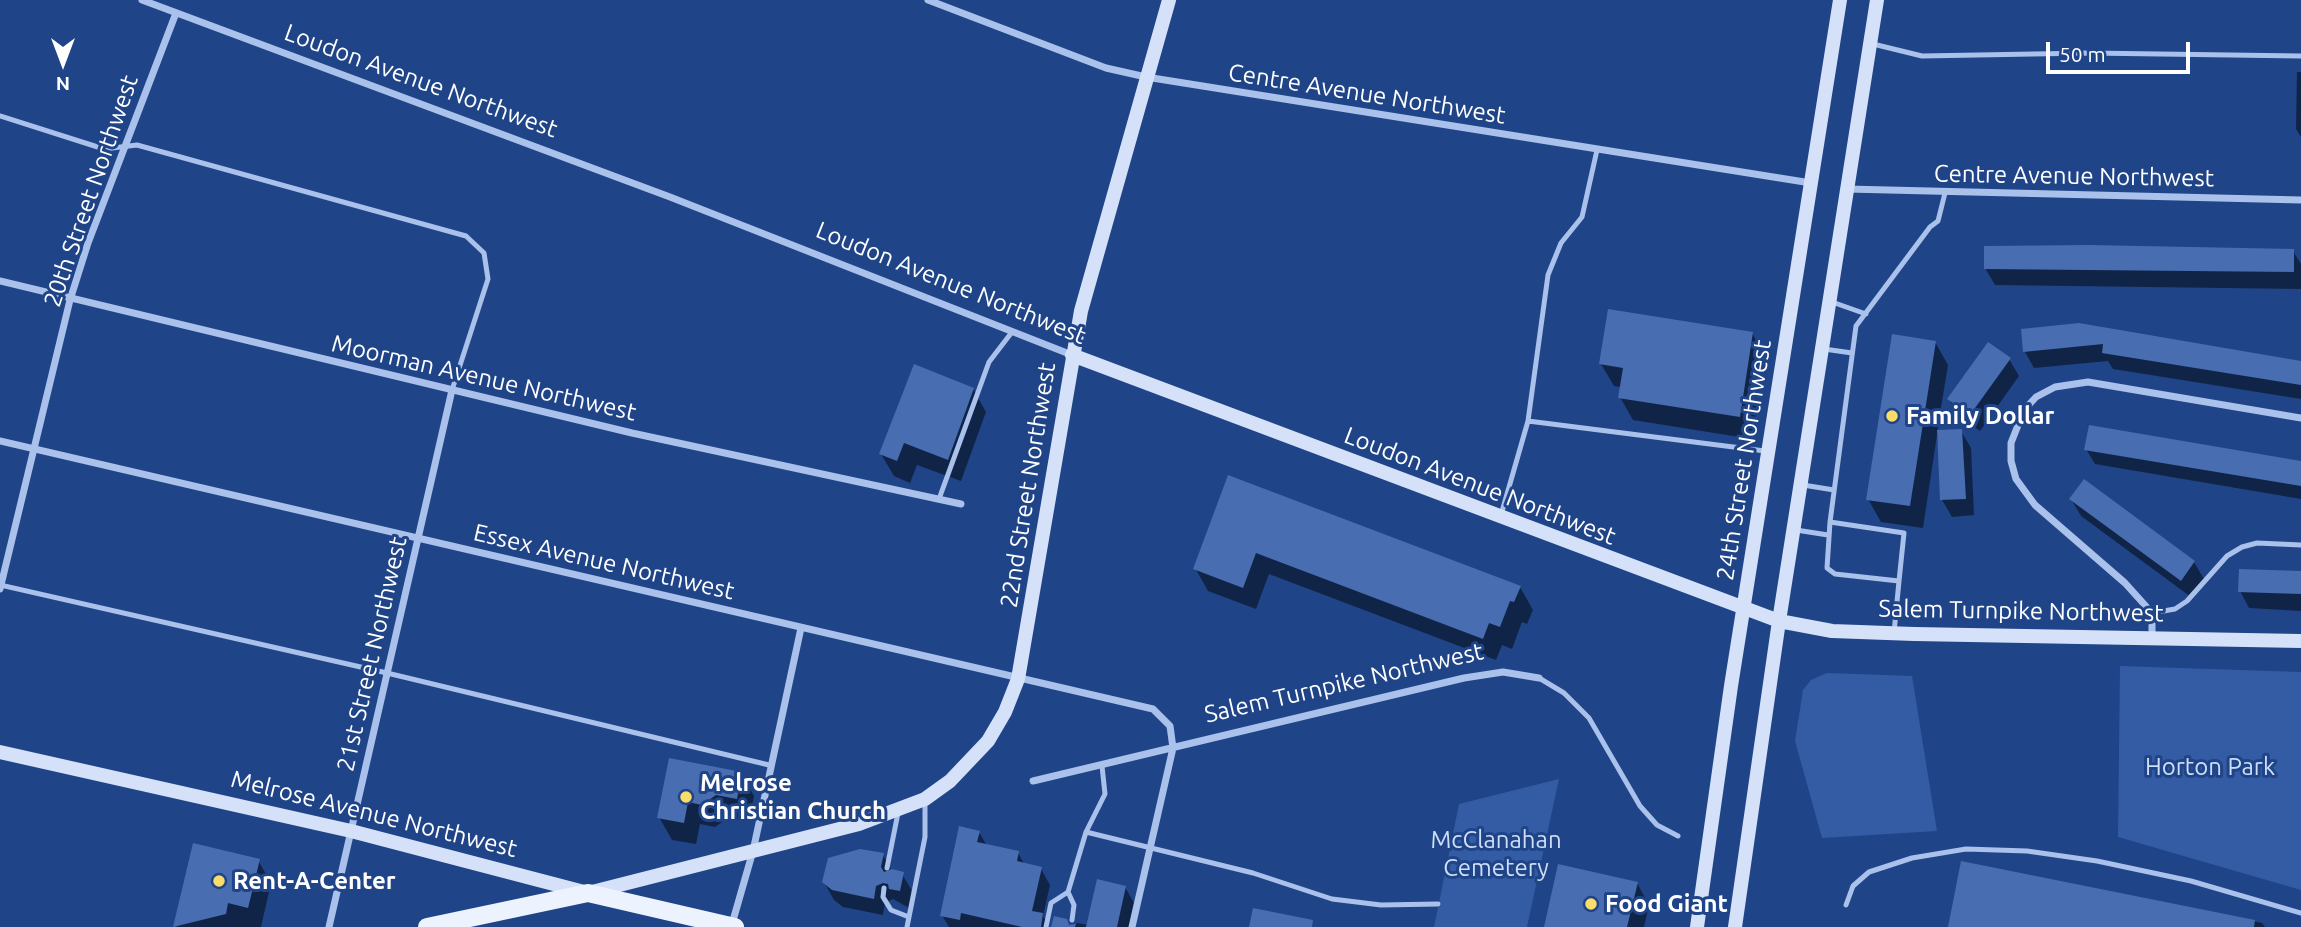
<!DOCTYPE html>
<html>
<head>
<meta charset="utf-8">
<style>
	body { margin:0 }
	#map { position:relative; width:2301px; height:927px; overflow:hidden; background:#1f4488; font-family:Ubuntu,sans-serif }
	canvas { display:block }
	.north { position:absolute; left:28px; top:28px; width:70px; height:70px; -webkit-text-stroke:5px #1f4488; paint-order:stroke; rotate:180deg; font-size:19px; font-weight:700; line-height:28px; text-align:center; color:#fff }
	.north::after { content:''; display:block; margin:auto; width:24px; height:32px; background:#fff; clip-path:polygon(50% 0,100% 100%,50% 72%,0 100%) }
	.scale { position:absolute; left:2046px; top:42px; width:144px; height:32px; box-sizing:border-box; border:4px solid #fff; border-top:0; padding-left:9px; font-size:21px; line-height:24px; white-space:nowrap; color:#fff; -webkit-text-stroke:5px #1f4488; paint-order:stroke }
</style>
</head>
<body>
<div id="map">
<canvas width="2301" height="927"></canvas>
<div class="north">N</div>
<div class="scale">50 m</div>
</div>
<script>
const context = document.querySelector('canvas').getContext('2d');
context.lineJoin = 'round';
function fillPath(path, color) {
  context.fillStyle = color;
  context.fill(path, 'evenodd');
}
function poly(rows) {
  const path = new Path2D();
  for (const r of rows) {
    path.moveTo(r[0], r[1]);
    for (let i = 2; i < r.length; i += 2) path.lineTo(r[i], r[i + 1]);
  }
  return path;
}
function strokePath(path, color, width, dash) {
  context.strokeStyle = color;
  context.lineWidth = width;
  context.lineCap = dash ? 'butt' : 'round';
  context.setLineDash(dash || []);
  context.stroke(path);
}
function write(font, color, halo, rows, align = 'center') {
  context.font = font + ' Ubuntu,sans-serif';
  context.lineWidth = 6;
  context.setLineDash([]);
  context.textBaseline = 'middle';
  context.strokeStyle = halo;
  context.fillStyle = color;
  for (const [text, x, y, turn = 0] of rows) {
    context.save();
    context.translate(x, y);
    context.rotate((+turn || 0) * Math.PI / 180);
    context.textAlign = isNaN(turn) ? turn : align;
    if (halo) context.strokeText(text, 0, 0);
    context.fillText(text, 0, 0);
    context.restore();
  }
}
fillPath(poly([
	[2120,666,2301,672,2301,890,2118,837],
	[1827,673,1912,676,1937,831,1822,838,1795,741,1803,690,1811,680],
	[1559,779,1527,927,1434,927,1459,804]
]), '#335ca5');
fillPath(poly([
	[2297,72,2301,72,2301,137,2296,129],
	[2293,251,2301,264,2301,289,1995,285,1985,268],
	[2023,331,2301,362,2301,399,2113,369,2108,361,2034,368,2025,352],
	[1752,333,1765,356,1752,439,1633,420,1620,397,1621,387,1614,386,1601,364],
	[1935,342,1948,365,1937,432,1961,431,1971,448,1974,515,1952,517,1942,500,1937,435,1923,528,1881,522,1868,499],
	[2009,359,2019,376,1980,431,1959,416,1949,399],
	[973,389,986,412,961,481,917,465,910,483,894,476,881,454],
	[2086,449,2301,463,2301,499,2095,464],
	[1229,478,1520,587,1533,610,1527,624,1522,622,1512,649,1502,645,1496,660,1269,574,1256,609,1208,591,1195,568],
	[2084,481,2194,562,2204,579,2191,597,2081,516,2071,499],
	[2301,573,2301,611,2249,608,2240,591],
	[741,773,754,796,749,821,729,817,715,827,700,824,696,844,672,840,659,817],
	[979,832,987,846,1018,853,1025,865,1041,869,1050,885,1043,916,1049,927,949,927,942,915],
	[883,855,892,871,902,874,912,891,909,908,893,899,885,903,883,915,843,907,834,900,824,882],
	[258,860,271,883,261,927,176,927],
	[1963,863,2262,923,2265,927,1950,927],
	[1637,883,1649,905,1644,927,1546,927],
	[1125,887,1134,903,1129,927,1071,927,1077,923,1088,925]
]), '#0007');
fillPath(poly([
	[2090,245,2294,249,2294,272,1984,269,1984,246],
	[1608,309,1753,332,1740,417,1618,398,1623,368,1599,364],
	[2079,323,2301,361,2301,385,2102,353,2103,344,2023,352,2021,329],
	[1892,334,1936,341,1910,506,1866,500],
	[1988,342,2011,358,1970,415,1947,399],
	[914,364,974,388,948,460,904,443,897,461,879,454],
	[2089,425,2301,461,2301,486,2084,450],
	[1962,429,1966,499,1940,500,1937,430],
	[1228,475,1521,586,1514,602,1510,601,1500,627,1489,623,1483,639,1256,553,1243,588,1193,569],
	[2084,479,2195,561,2181,581,2069,499],
	[2239,569,2301,571,2301,594,2238,592],
	[669,758,742,772,737,799,716,795,702,805,688,802,684,823,657,818],
	[959,826,980,831,977,842,1019,851,1017,861,1042,867,1032,911,1043,913,1041,927,1022,927,961,913,960,920,940,916],
	[193,843,260,859,248,908,228,903,226,914,173,927],
	[860,849,884,853,881,867,884,872,892,869,904,872,900,891,889,889,888,884,883,883,876,886,874,899,832,890,822,882,828,858],
	[1961,861,2255,920,2254,927,1948,927],
	[1558,864,1638,882,1627,927,1544,927],
	[1097,879,1126,886,1117,927,1086,927],
	[1253,908,1313,920,1312,927,1249,927],
	[1054,916,1067,919,1069,925,1076,924,1075,927,1051,927]
]), '#486db0');
strokePath(poly([
	[1873,44,1922,56,2089,53,2301,56],
	[0,116,104,149,137,145,466,236,484,253,488,279,452,390],
	[1832,302,1866,314],
	[1824,349,1852,353],
	[1528,421,1548,275,1561,243,1582,217,1597,150],
	[1803,485,1834,490],
	[939,499,989,362,1012,332],
	[1501,515,1528,421,1765,451],
	[1830,522,1856,326,1930,227,1938,221,1945,193],
	[1796,530,1828,535],
	[0,585,387,673,769,765],
	[2152,613,2175,609,2187,601,2227,556,2242,547,2257,543,2301,545],
	[1894,633,1899,581,1904,533,1830,522,1827,568,1835,574,1899,581],
	[1539,678,1564,693,1589,718,1640,806,1657,825,1678,836],
	[1086,832,1253,873,1332,899,1381,905,1438,904],
	[887,868,898,813],
	[884,888,883,897,891,910,909,917],
	[1068,892,1074,905,1072,920],
	[1846,905,1853,886,1869,872,1912,858,1966,849,2027,851,2097,861,2191,881,2301,913],
	[907,927,925,837,925,803],
	[1046,927,1051,903,1068,892,1086,832,1105,794,1102,766]
]), '#a9c1eb', 5);
strokePath(poly([
	[142,0,670,197,1072,355],
	[928,0,1106,68,1146,77,1811,183],
	[1847,189,2301,200],
	[0,281,632,433,961,504],
	[0,441,1153,709,1170,726,1173,748,1132,927],
	[0,589,70,300,88,243,176,13],
	[2152,638,2152,613,2125,583,2035,505,2016,479,2011,461,2011,443,2024,410,2036,397,2055,387,2088,382,2301,418],
	[1033,781,1464,678,1503,672,1539,678],
	[732,924,753,851,801,628],
	[329,927,452,390]
]), '#a9c1eb', 7);
strokePath(poly([
	[1072,355,1779,621,1832,631,1914,634,2301,641],
	[0,752,351,831,588,893,859,824,925,799,950,781,988,741,1005,712,1018,679,1081,311,1169,0],
	[1697,927,1731,686,1840,0],
	[1735,927,1779,621,1877,0]
]), '#d5e1f8', 14);
strokePath(poly([
	[427,927,588,893,735,927]
]), '#edf3fe', 18);
for (const [x, y, r, color] of [
	[1892,416,7,"#f9dc69"],
	[686,797,7,"#f9dc69"],
	[219,881,7,"#f9dc69"],
	[1591,904,7,"#f9dc69"]
]) {
  const dot = new Path2D();
  dot.arc(x, y, r, 0, 2 * Math.PI);
  context.fillStyle = color;
  context.fill(dot);
  strokePath(dot, '#1f4488', 2.5);
}
write('24px', '#fff', '#1f4488', [
	["Loudon Avenue Northwest",421,81,20],
	["Centre Avenue Northwest",1367,94,9],
	["Centre Avenue Northwest",2074,176,1],
	["20th Street Northwest",91,191,-71],
	["Loudon Avenue Northwest",951,283,22],
	["Moorman Avenue Northwest",484,378,13],
	["24th Street Northwest",1744,460,-81],
	["22nd Street Northwest",1028,485,-81],
	["Loudon Avenue Northwest",1480,486,21],
	["Essex Avenue Northwest",604,562,13],
	["Salem Turnpike Northwest",2021,611,1],
	["21st Street Northwest",372,654,-77],
	["Salem Turnpike Northwest",1344,683,-13],
	["Melrose Avenue Northwest",374,814,14]
]);
write('bold 24px', '#fff', '#1f4488', [
	["Family Dollar",1906,416],
	["Melrose",700,783],
	["Christian Church",700,811],
	["Rent-A-Center",233,881],
	["Food Giant",1605,904]
], 'left');
write('24px', '#ceddf8', '#1f4488', [
	["Horton Park",2210,767],
	["McClanahan",1496,840],
	["Cemetery",1496,868]
]);
</script>
</body>
</html>
